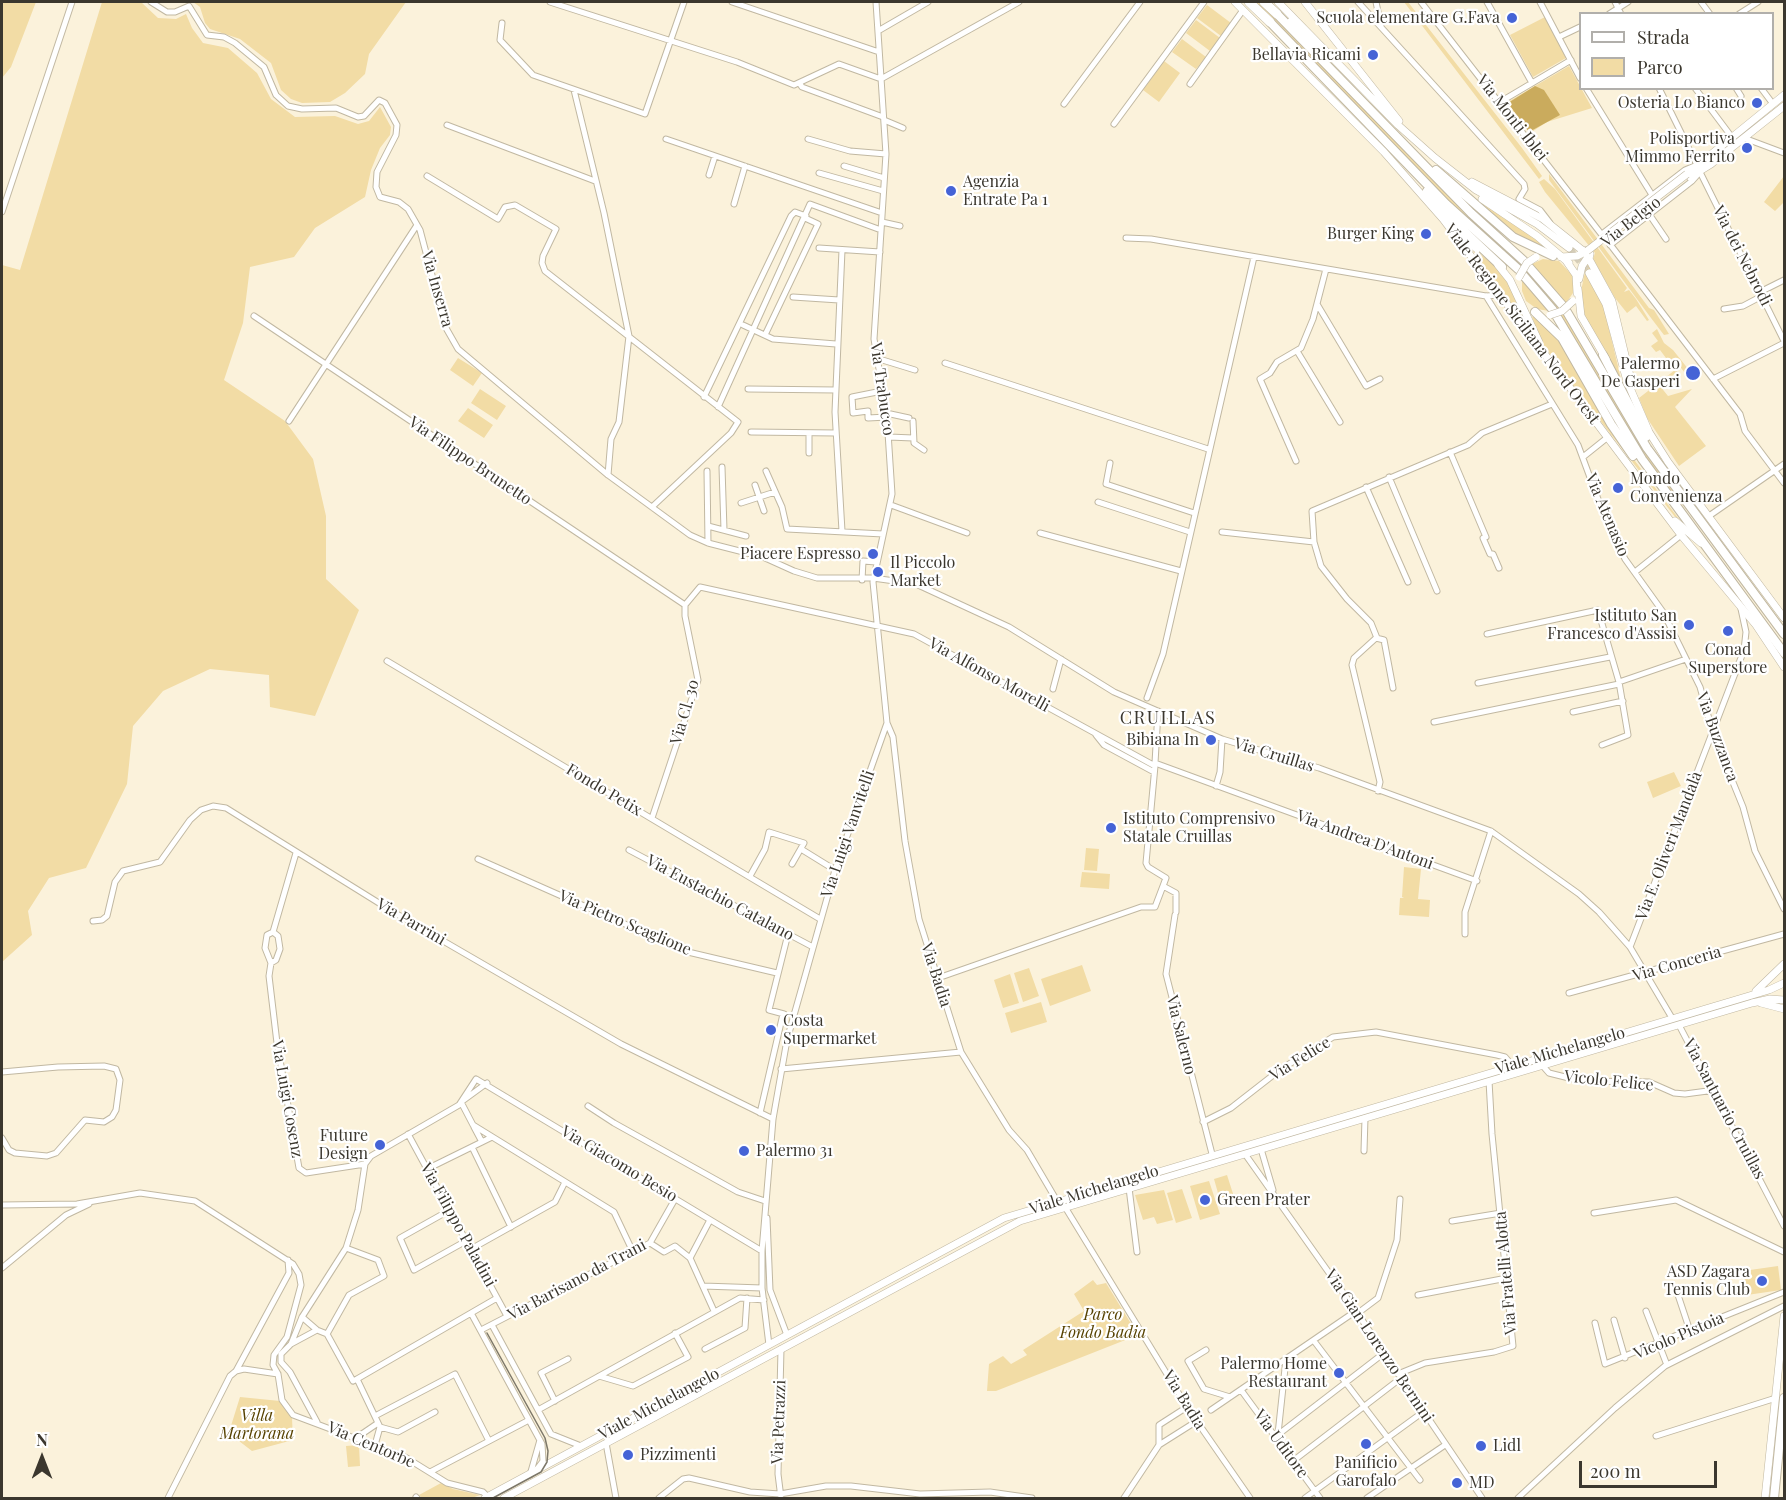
<!DOCTYPE html>
<html>
<head>
<meta charset="utf-8">
<style>
	body { margin:0 }
	#map { position:relative; width:1786px; height:1500px; overflow:hidden; background:#fbf2db; font-family:"Playfair Display",serif }
	canvas { display:block }
	.frame { position:absolute; inset:0; border:3px solid #3b372e; pointer-events:none }
	.legend { position:absolute; left:1579px; top:12px; width:195px; height:78px; box-sizing:border-box; background:#fff; border:2px solid #b1afab; margin:0; padding:8px 10px; list-style:none; font-size:18px; color:#3b372e }
	.legend li { display:flex; align-items:center; gap:12px; height:30px }
	.legend b { width:30px; border:2px solid #b1afab }
	.north { position:absolute; left:12px; top:1428px; width:60px; height:60px; -webkit-text-stroke:4px #fff; paint-order:stroke; rotate:0deg; font-size:16px; font-weight:700; line-height:24px; text-align:center; color:#3b372e }
	.north::after { content:''; display:block; margin:auto; width:21px; height:27px; background:#3b372e; clip-path:polygon(50% 0,100% 100%,50% 72%,0 100%) }
	.scale { position:absolute; left:1579px; top:1461px; width:138px; height:27px; box-sizing:border-box; border:3px solid #3b372e; border-top:0; padding-left:8px; font-size:18px; line-height:21px; white-space:nowrap; color:#3b372e; -webkit-text-stroke:4px #fff; paint-order:stroke }
</style>
</head>
<body>
<div id="map">
<canvas width="1786" height="1500"></canvas>
<div class="frame"></div>
<ul class="legend">
<li><b style="height:8px;background:#fff"></b>Strada</li>
<li><b style="height:16px;background:#f2dca5"></b>Parco</li>
</ul>
<div class="north">N</div>
<div class="scale">200 m</div>
</div>
<script>
const context = document.querySelector('canvas').getContext('2d');
context.lineJoin = 'round';
function fillPath(path, color) {
  context.fillStyle = color;
  context.fill(path, 'evenodd');
}
function poly(rows) {
  const path = new Path2D();
  for (const r of rows) {
    path.moveTo(r[0], r[1]);
    for (let i = 2; i < r.length; i += 2) path.lineTo(r[i], r[i + 1]);
  }
  return path;
}
function strokePath(path, color, width, dash) {
  context.strokeStyle = color;
  context.lineWidth = width;
  context.lineCap = dash ? 'butt' : 'round';
  context.setLineDash(dash || []);
  context.stroke(path);
}
function write(font, color, halo, rows, align = 'center') {
  context.font = font + ' "Playfair Display",serif';
  context.lineWidth = 4.5;
  context.setLineDash([]);
  context.textBaseline = 'middle';
  context.strokeStyle = halo;
  context.fillStyle = color;
  for (const [text, x, y, turn = 0] of rows) {
    context.save();
    context.translate(x, y);
    context.rotate((+turn || 0) * Math.PI / 180);
    context.textAlign = isNaN(turn) ? turn : align;
    if (halo) context.strokeText(text, 0, 0);
    context.fillText(text, 0, 0);
    context.restore();
  }
}
fillPath(poly([
	[2,2,36,2,11,67,2,78],
	[102,2,141,2,158,18,176,19,186,14,192,28,203,43,228,48,257,73,271,99,295,117,335,116,358,124,369,121,380,107,391,127,390,135,380,148,371,170,365,197,315,228,294,257,250,267,243,323,224,380,285,421,313,459,326,516,326,579,359,610,315,716,270,707,269,675,210,669,163,691,133,726,127,784,86,868,49,878,28,911,32,935,2,962,2,265,20,270],
	[193,2,406,2,369,54,365,74,345,93,330,102,302,103,291,99,281,90,271,63,240,39,210,29,205,23,200,7],
	[1253,2,1259,2,1426,172,1522,263,1557,304,1641,445,1683,505,1680,506,1650,465,1561,318],
	[1404,2,1408,2,1522,148,1542,176,1539,179],
	[1207,5,1231,23,1221,36,1197,18],
	[1545,17,1566,58,1533,77,1510,35],
	[1196,20,1220,38,1210,51,1186,33],
	[1182,39,1206,57,1196,69,1172,52],
	[1164,61,1180,73,1159,102,1143,90],
	[1569,66,1592,108,1547,122,1530,133,1506,103],
	[1549,174,1649,308,1654,310,1669,334,1664,335,1651,318,1549,180],
	[1784,176,1784,202,1775,211,1764,202],
	[1544,179,1555,189,1627,288,1624,292,1629,290,1636,299,1649,320,1647,321,1636,306,1627,313,1615,298,1593,259,1595,253,1545,192,1539,182],
	[1469,194,1520,227,1549,250,1518,238],
	[1471,248,1496,265,1503,274,1523,313,1520,315],
	[1543,259,1559,261,1573,276,1573,293,1566,303,1532,264],
	[1587,262,1593,270,1587,274,1604,308,1621,379,1583,313,1580,296],
	[1522,278,1549,311,1537,309,1526,301,1522,291],
	[1532,317,1537,317,1556,333,1610,428,1682,523,1679,522,1557,365,1542,342],
	[1657,329,1664,343,1673,350,1689,370,1685,373,1678,364,1669,362,1660,350,1656,352,1651,346,1658,341,1652,333],
	[458,358,482,373,473,386,450,370],
	[1674,367,1679,370,1660,386,1668,396,1692,389,1675,407,1706,446,1679,466,1647,418,1639,398,1675,370],
	[480,389,506,406,497,420,471,403],
	[468,408,493,425,484,438,458,421],
	[1674,772,1681,786,1653,798,1647,782],
	[1086,848,1099,849,1097,871,1084,870],
	[1404,867,1421,869,1418,899,1430,900,1429,917,1399,915,1400,898,1404,898,1402,897],
	[1082,872,1110,874,1109,889,1080,887],
	[1082,965,1091,991,1050,1006,1041,979],
	[1029,968,1039,996,1023,1002,1014,973],
	[1010,974,1019,1003,1003,1008,994,980],
	[1041,1002,1047,1022,1011,1033,1005,1013],
	[1227,1175,1236,1203,1222,1207,1214,1179],
	[1209,1181,1220,1214,1200,1220,1190,1186],
	[1182,1189,1192,1218,1176,1223,1167,1193],
	[1164,1190,1173,1220,1157,1224,1154,1217,1143,1220,1135,1195],
	[1778,1266,1781,1290,1747,1295,1743,1271],
	[1093,1280,1097,1285,1106,1283,1138,1335,996,1391,987,1391,989,1364,1003,1356,1011,1364,1027,1355,1023,1350,1084,1311,1074,1294],
	[240,1397,280,1401,292,1418,293,1440,252,1451,239,1441,230,1429],
	[359,1445,360,1466,348,1467,346,1446],
	[441,1483,453,1489,480,1495,472,1498,422,1498,419,1495]
]), '#f2dca5');
fillPath(poly([
	[1535,86,1544,90,1560,115,1529,132,1508,103]
]), '#caab5d');
strokePath(poly([
	[1569,248,1589,273]
]), '#d5cdb8', 7, [7, 3.5]);
const minor = poly([
	[151,2,167,12,175,12,189,6,207,35,224,37,235,43,264,67,276,95,288,106,302,109,336,108,358,117,364,116,379,100,385,103,397,125,396,135,377,172,376,187,380,197,399,202,408,209,420,230,446,328,458,349,608,475,690,535,708,543,763,557,794,571,817,578,873,578,916,584,1009,627,1114,692,1222,739,1319,768,1491,831,1579,894,1599,912,1630,947,1672,1018],
	[550,2,737,62,794,85,839,64,881,79,1019,2],
	[732,2,879,52],
	[876,2,886,154,874,339,887,417,892,494,873,582,887,723,893,737,905,841,919,919,961,1052,1009,1130,1027,1150,1057,1201],
	[1358,2,1524,184,1525,189,1519,199,1540,210,1550,223],
	[1376,2,1381,26],
	[1421,2,1602,235],
	[1487,2,1532,83],
	[1540,2,1580,78],
	[1615,2,1621,14],
	[1701,2,1710,14],
	[1609,14,1628,2],
	[1739,14,1758,2],
	[502,23,500,40,533,75,645,114,684,2],
	[878,31,928,2],
	[1559,37,1580,27],
	[800,84,802,87,883,117],
	[1190,84,1243,10],
	[1586,88,1652,195],
	[1695,88,1731,136],
	[1736,88,1741,96],
	[1761,88,1773,104],
	[574,90,604,213,629,336,619,422,611,439,608,475],
	[1500,102,1571,60],
	[1064,104,1140,2],
	[884,120,903,128],
	[1114,124,1204,2],
	[447,125,595,181],
	[1744,138,1784,153],
	[666,139,882,213],
	[808,139,850,151,886,154],
	[844,166,884,178],
	[819,173,883,191],
	[709,175,715,156],
	[427,176,498,219,505,207,515,205,556,229,543,256,542,263,545,271,738,422,731,433,652,507],
	[734,204,745,166],
	[2,212,72,2],
	[1649,214,1666,239],
	[882,222,900,226],
	[1602,234,1685,170,1697,165,1659,88],
	[1126,238,1151,239,1486,296,1500,295],
	[1609,243,1740,414,1745,431,1784,483],
	[1610,245,1692,181,1700,172,1784,341],
	[819,248,880,252],
	[842,250,835,412,842,531],
	[1760,292,1784,280],
	[1486,296,1578,445,1605,518,1625,559,1663,612,1700,687,1713,733,1743,807,1755,851,1784,909],
	[793,297,839,300],
	[1317,304,1366,386,1380,379],
	[1724,309,1743,306,1762,296],
	[254,316,685,605],
	[743,325,773,339,836,344],
	[765,335,818,224,805,218],
	[1297,351,1340,422],
	[876,358,915,370],
	[945,363,1208,449],
	[1713,379,1784,343],
	[748,389,836,390],
	[882,391,852,397,853,413,868,411,868,418,887,417],
	[704,397,791,216,795,212,806,216],
	[718,407,810,204,881,230],
	[886,413,909,418],
	[289,421,417,225],
	[913,421,914,443,924,450],
	[751,432,836,433],
	[809,433,809,453],
	[889,437,913,438],
	[1450,452,1486,537,1483,538,1490,554,1493,554,1499,568],
	[1583,457,1608,437],
	[1296,461,1260,379,1270,373,1277,362,1301,348,1313,319,1326,269],
	[1110,463,1106,484,1194,513],
	[722,467,724,530],
	[707,471,708,543],
	[766,471,782,507,787,529,883,534],
	[1389,477,1437,591],
	[755,485,764,511],
	[1366,487,1408,582],
	[1098,502,1190,532],
	[741,503,775,492],
	[891,505,967,533],
	[1709,516,1784,464],
	[708,526,746,536],
	[1222,532,1314,542],
	[1040,533,1181,571],
	[1635,572,1681,535],
	[862,580,863,561,876,562],
	[685,605,700,587,914,634,1155,766],
	[1487,634,1598,610,1619,682],
	[1377,638,1371,623,1347,599,1321,566,1314,542,1312,511,1468,445,1482,433,1552,404],
	[387,661,820,919],
	[1478,683,1610,657],
	[1053,689,1061,659],
	[1147,698,1163,654,1254,257],
	[1573,712,1623,701],
	[1434,722,1619,684],
	[1096,735,1104,745,1154,772],
	[1602,745,1628,735,1619,682,1686,659],
	[1155,763,1158,711],
	[1155,766,1155,763,1477,881],
	[1155,766,1146,863,1148,867,1166,878,1163,886,1176,893,1176,912],
	[1216,786,1220,772,1222,739],
	[1378,791,1380,782,1352,665,1354,658,1376,638,1384,640,1393,688],
	[652,818,698,680,685,616,685,605],
	[801,849,835,870],
	[629,850,811,946],
	[296,853,273,932,267,935,265,948,271,963,269,976,277,1043,299,1168,306,1173,365,1164],
	[478,859,688,952,777,973],
	[750,876,765,849,769,832,804,843,792,864],
	[1175,915,1166,974,1212,1154],
	[93,921,102,920,107,916,115,882,123,871,160,862,190,820,201,810,213,806,226,808,395,913,621,1044,773,1119],
	[1465,934,1465,912,1491,831],
	[1630,947,1744,650,1746,632,1741,609],
	[271,963,276,960,280,949,278,936,273,932],
	[938,978,1141,907,1155,907,1163,886],
	[1569,993,1784,934],
	[784,1014,769,1010,788,934],
	[1679,1025,1784,1226],
	[1542,1065,1549,1073,1581,1081,1649,1082,1674,1093,1685,1094,1715,1090],
	[781,1069,961,1052],
	[2,1072,58,1067,104,1066,116,1069,120,1080,116,1110,112,1117,104,1122,85,1120,56,1153,47,1156,15,1153,9,1150,2,1138],
	[487,1083,461,1102,473,1125,614,1212,633,1252],
	[588,1106,614,1123,738,1192,765,1201],
	[760,1113,783,1014],
	[1203,1122,1231,1108,1281,1069,1333,1037,1376,1032,1497,1055,1505,1057,1512,1065],
	[474,1127,482,1142],
	[408,1134,507,1316],
	[472,1147,511,1227],
	[1261,1149,1273,1190],
	[1364,1151,1365,1118],
	[1245,1154,1356,1311,1482,1498],
	[427,1169,492,1137],
	[1129,1188,1137,1252],
	[2,1205,77,1204,140,1193,195,1201,293,1264,299,1274,301,1285,287,1337,274,1355,273,1365,278,1374,282,1400,293,1415,405,1457,447,1483,483,1492,488,1497],
	[1065,1207,1187,1407,1250,1498],
	[450,1210,400,1238,414,1270,466,1241],
	[1594,1213,1676,1200,1784,1252],
	[767,1218,770,1290,787,1335],
	[710,1220,690,1258,714,1311],
	[1452,1221,1501,1213],
	[650,1243,664,1252,675,1246,690,1258],
	[346,1248,378,1260,384,1276,349,1295,327,1334,353,1381,357,1379,380,1427,375,1445],
	[471,1249,555,1202,565,1182],
	[2,1268,66,1215,89,1204],
	[703,1286,762,1288],
	[1676,1289,1690,1331],
	[1418,1295,1507,1278],
	[1646,1311,1667,1365],
	[471,1313,542,1444,543,1461,537,1469],
	[1358,1313,1378,1298,1397,1240,1400,1199],
	[302,1317,317,1330,327,1334],
	[1614,1320,1625,1358],
	[1595,1323,1605,1364,1784,1292],
	[492,1325,551,1434,581,1446],
	[317,1330,291,1344,281,1354,281,1362,290,1372,317,1422],
	[481,1330,650,1243,675,1199],
	[1314,1341,1420,1480],
	[291,1344,302,1317,346,1248,358,1210,365,1164,371,1156,459,1105,476,1079,762,1251],
	[769,1345,762,1288,762,1251,773,1119,787,1040,835,870,887,723],
	[705,1349,745,1328,747,1298],
	[1206,1350,1188,1361,1204,1389,1230,1397],
	[236,1371,244,1369,278,1374],
	[1398,1374,1425,1363,1494,1352,1513,1346,1492,1134,1489,1081],
	[599,1376,633,1386,688,1357,675,1333],
	[357,1379,497,1298],
	[1241,1390,1320,1498],
	[555,1401,541,1373,568,1359],
	[1187,1407,1159,1425,1159,1445,1197,1421],
	[538,1410,740,1298,764,1300],
	[1211,1410,1356,1311],
	[375,1416,455,1374,489,1441],
	[380,1427,398,1432,435,1412],
	[1278,1434,1286,1359],
	[1656,1436,1776,1398],
	[1275,1437,1384,1353],
	[356,1438,378,1423],
	[606,1443,616,1498],
	[1293,1461,1401,1378],
	[430,1472,529,1420],
	[530,1475,540,1440],
	[416,1497,417,1498],
	[168,1498,230,1376,236,1371,289,1273,288,1260],
	[659,1498,683,1479,689,1478,750,1492,780,1494,826,1486,851,1486,920,1494,990,1492,1032,1498],
	[781,1498,778,1474,781,1349],
	[1124,1498,1159,1445],
	[1305,1498,1423,1412],
	[1367,1498,1445,1445],
	[1518,1498,1615,1408,1665,1366,1784,1306]
]);
const tertiary = poly([
	[1235,2,1384,152,1443,219,1681,535,1756,625,1784,667],
	[1278,2,1398,125,1435,158,1476,190,1537,224,1569,248],
	[1305,2,1399,121],
	[1291,21,1322,55],
	[1687,174,1784,95],
	[1690,177,1711,164,1784,106],
	[1472,182,1543,219,1582,250,1587,251],
	[1482,199,1537,236,1569,263],
	[1456,231,1477,249],
	[1590,254,1589,259,1612,301,1631,380],
	[1561,257,1577,256,1587,251],
	[1567,262,1576,275,1577,293],
	[1498,265,1510,280,1539,342],
	[1589,273,1606,304,1627,381,1649,432,1668,462,1784,618],
	[1579,279,1582,266,1590,254],
	[1578,289,1581,316,1606,359],
	[1675,521,1701,543],
	[1756,991,1784,964],
	[1761,1003,1784,1009],
	[485,1498,1004,1218,1769,990,1784,983],
	[504,1498,1020,1221,1752,1003,1770,999,1784,1000],
	[1765,1498,1784,1316]
]);
const primary = poly([
	[1277,14,1471,213,1524,261],
	[1270,22,1446,204,1518,269],
	[1436,170,1513,237,1553,256],
	[1427,191,1449,217,1502,267],
	[1529,267,1563,306],
	[1523,275,1553,310],
	[1535,312,1562,338,1611,424,1633,456],
	[1567,312,1647,448,1784,634],
	[1557,317,1642,459,1784,653],
	[1603,355,1646,437],
	[1774,1498,1784,1398]
]);
const motorway = poly([
	[1249,2,1270,22],
	[1264,2,1277,14]
]);
strokePath(minor, '#c1b8a2', 7);
strokePath(tertiary, '#c1b8a2', 8);
strokePath(primary, '#c1b8a2', 10);
strokePath(motorway, '#c1b8a2', 10);
strokePath(minor, '#fff', 5);
strokePath(tertiary, '#fff', 7);
strokePath(primary, '#fff', 8);
strokePath(motorway, '#fff', 9);
strokePath(poly([
	[487,1333,545,1438,548,1451,547,1462,541,1472,493,1498]
]), '#7d786a', 1.5);
const tertiaryBridge = poly([
	[1587,251,1687,174],
	[1519,277,1527,263,1536,257],
	[1550,315,1562,311,1573,301]
]);
strokePath(tertiaryBridge, '#c1b8a2', 8, []);
strokePath(tertiaryBridge, '#fff', 7);
for (const [x, y, r, color] of [
	[1512,18,6,"#4563d6"],
	[1373,55,6,"#4563d6"],
	[1757,103,6,"#4563d6"],
	[1747,148,6,"#4563d6"],
	[951,191,6,"#4563d6"],
	[1426,234,6,"#4563d6"],
	[1693,373,8,"#4563d6"],
	[1618,488,6,"#4563d6"],
	[873,554,6,"#4563d6"],
	[878,572,6,"#4563d6"],
	[1689,625,6,"#4563d6"],
	[1728,631,6,"#4563d6"],
	[1211,740,6,"#4563d6"],
	[1111,828,6,"#4563d6"],
	[771,1030,6,"#4563d6"],
	[380,1145,6,"#4563d6"],
	[744,1151,6,"#4563d6"],
	[1205,1200,6,"#4563d6"],
	[1762,1281,6,"#4563d6"],
	[1339,1373,6,"#4563d6"],
	[1366,1444,6,"#4563d6"],
	[1481,1446,6,"#4563d6"],
	[628,1455,6,"#4563d6"],
	[1457,1483,6,"#4563d6"]
]) {
  const dot = new Path2D();
  dot.arc(x, y, r, 0, 2 * Math.PI);
  context.fillStyle = color;
  context.fill(dot);
  strokePath(dot, '#fff', 2);
}
write('16px', '#3b372e', '#fff', [
	["Scuola elementare G.Fava",1500,18],
	["Bellavia Ricami",1361,55],
	["Osteria Lo Bianco",1745,103],
	["Polisportiva",1735,139],
	["Mimmo Ferrito",1735,157],
	["Agenzia",963,182,"left"],
	["Entrate Pa 1",963,200,"left"],
	["Burger King",1414,234],
	["Palermo",1680,364],
	["De Gasperi",1680,382],
	["Mondo",1630,479,"left"],
	["Convenienza",1630,497,"left"],
	["Piacere Espresso",861,554],
	["Il Piccolo",890,563,"left"],
	["Market",890,581,"left"],
	["Istituto San",1677,616],
	["Francesco d'Assisi",1677,634],
	["Conad",1728,650,"center"],
	["Superstore",1728,668,"center"],
	["Bibiana In",1199,740],
	["Istituto Comprensivo",1123,819,"left"],
	["Statale Cruillas",1123,837,"left"],
	["Costa",783,1021,"left"],
	["Supermarket",783,1039,"left"],
	["Future",368,1136],
	["Design",368,1154],
	["Palermo 31",756,1151,"left"],
	["Green Prater",1217,1200,"left"],
	["ASD Zagara",1750,1272],
	["Tennis Club",1750,1290],
	["Palermo Home",1327,1364],
	["Restaurant",1327,1382],
	["Lidl",1493,1446,"left"],
	["Pizzimenti",640,1455,"left"],
	["Panificio",1366,1463,"center"],
	["Garofalo",1366,1481,"center"],
	["MD",1469,1483,"left"]
], 'right');
write('16px', '#3b372e', '#fff', [
	["Via Monti Iblei",1512,118,52],
	["Via Belgio",1631,222,-38],
	["Via dei Nebrodi",1742,256,63],
	["Via Inserra",437,289,74],
	["Viale Regione Siciliana Nord Ovest",1522,324,53],
	["Via Trabucco",882,389,82],
	["Via Filippo Brunetto",470,461,34],
	["Via Atenasio",1607,515,67],
	["Via Alfonso Morelli",989,675,29],
	["Via Cl. 30",685,712,-74],
	["Via Buzzanca",1717,737,70],
	["Via Cruillas",1274,755,17],
	["Fondo Petix",604,790,31],
	["Via Luigi Vanvitelli",848,834,-71],
	["Via Andrea D'Antoni",1365,840,20],
	["Via E. Oliveri Mandalà",1669,846,-69],
	["Via Eustachio Catalano",720,898,28],
	["Via Parrini",411,922,30],
	["Via Pietro Scaglione",625,923,23],
	["Via Conceria",1677,964,-16],
	["Via Badia",936,975,72],
	["Via Salerno",1181,1035,76],
	["Viale Michelangelo",1560,1051,-16],
	["Via Felice",1300,1059,-32],
	["Vicolo Felice",1609,1081,6],
	["Via Luigi Cosenz",287,1099,80],
	["Via Santuario Cruillas",1724,1109,62],
	["Via Giacomo Besio",619,1164,31],
	["Viale Michelangelo",1094,1190,-17],
	["Via Filippo Paladini",458,1225,61],
	["Via Fratelli Alotta",1506,1273,-95],
	["Via Barisano da Trani",577,1280,-28],
	["Vicolo Pistoia",1679,1336,-23],
	["Via Gian Lorenzo Bernini",1379,1346,56],
	["Via Badia",1184,1400,58],
	["Viale Michelangelo",659,1404,-28],
	["Via Petrazzi",779,1422,-88],
	["Via Uditore",1281,1444,54],
	["Via Centorbe",371,1445,23]
]);
write('italic 16px', '#574200', '#fff', [
	["Parco",1103,1315],
	["Fondo Badia",1103,1333],
	["Villa",257,1416],
	["Martorana",257,1434]
]);
context.letterSpacing = '1.5px';
write('18px', '#3b372e', '#fff', [
	["CRUILLAS",1168,718]
]);
context.letterSpacing = '0px';
</script>
</body>
</html>
